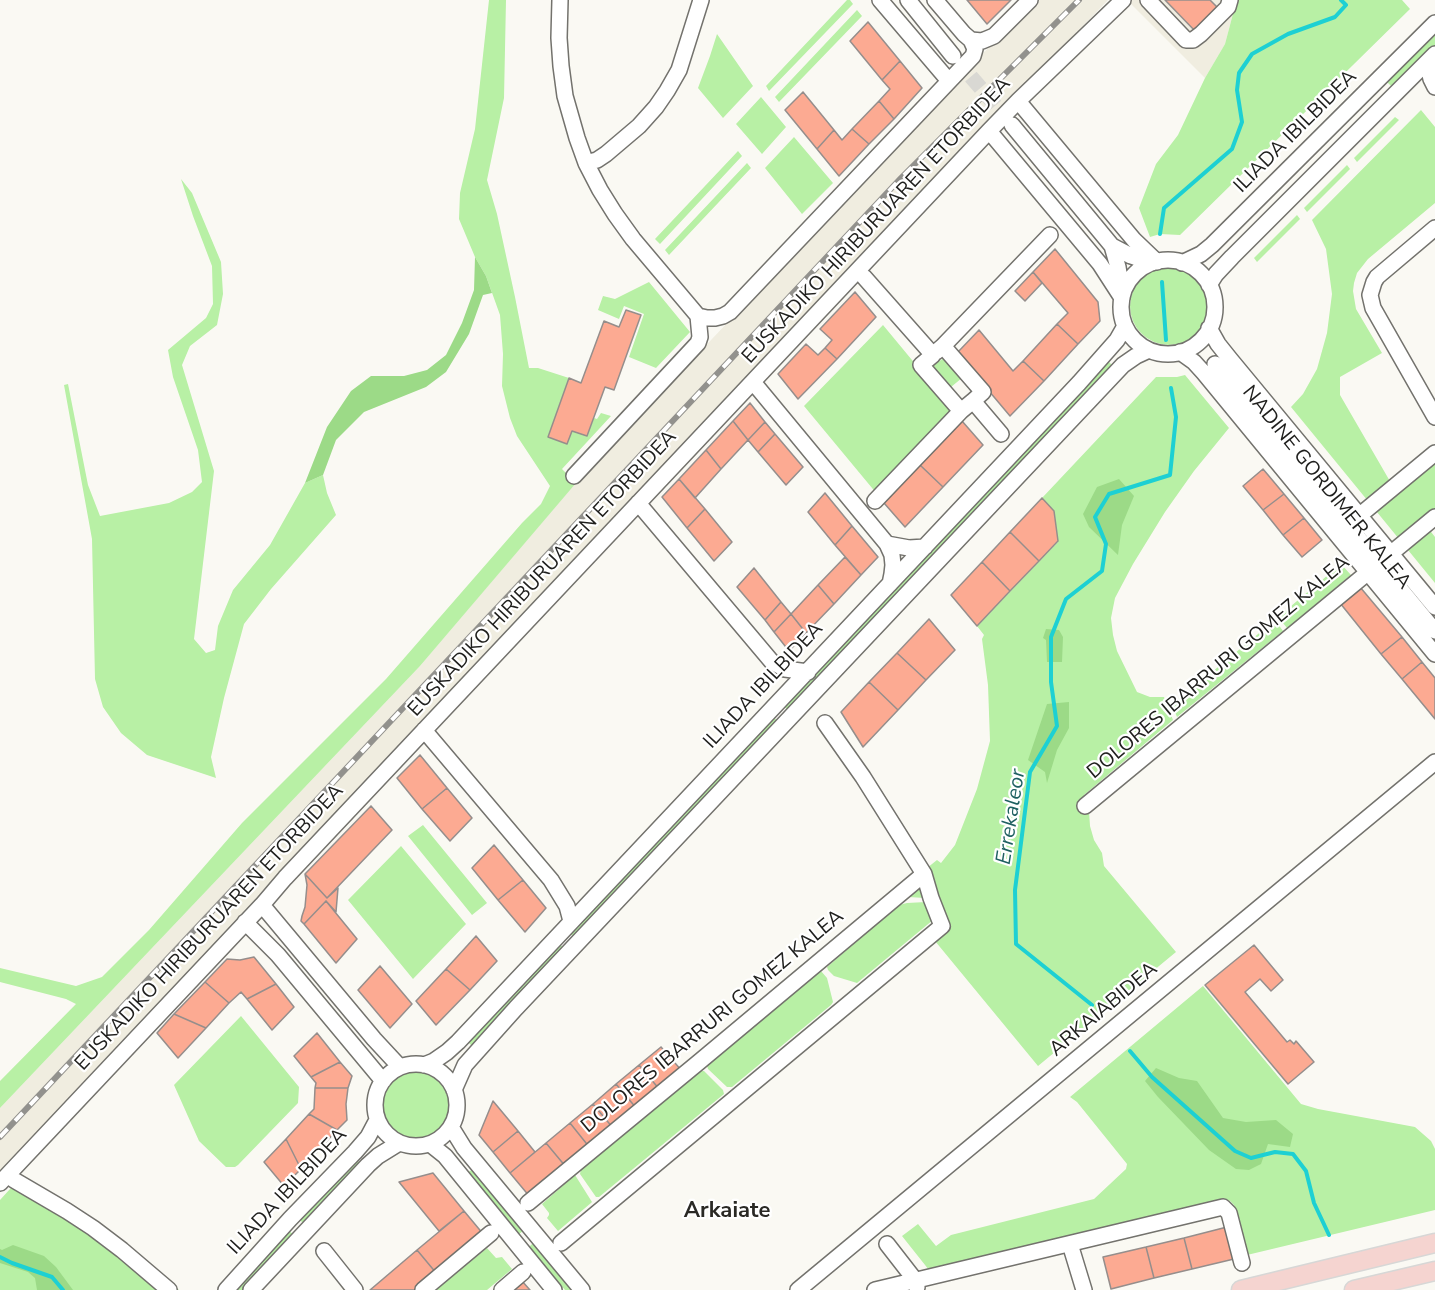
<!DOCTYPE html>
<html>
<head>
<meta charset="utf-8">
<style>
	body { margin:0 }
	canvas { display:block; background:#faf9f3 }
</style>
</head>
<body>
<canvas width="1435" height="1290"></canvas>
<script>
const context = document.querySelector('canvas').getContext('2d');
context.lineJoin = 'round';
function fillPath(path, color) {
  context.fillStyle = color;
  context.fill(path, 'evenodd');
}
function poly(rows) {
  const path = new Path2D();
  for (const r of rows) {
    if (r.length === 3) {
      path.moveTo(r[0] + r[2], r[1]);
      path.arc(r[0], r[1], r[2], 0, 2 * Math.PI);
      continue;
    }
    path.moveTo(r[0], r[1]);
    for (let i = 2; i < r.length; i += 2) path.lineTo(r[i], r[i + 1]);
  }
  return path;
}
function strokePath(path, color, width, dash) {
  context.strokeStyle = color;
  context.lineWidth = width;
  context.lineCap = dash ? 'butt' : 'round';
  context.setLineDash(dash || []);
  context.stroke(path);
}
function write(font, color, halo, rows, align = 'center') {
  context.font = font + ' "Nunito Sans",sans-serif';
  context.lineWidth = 4.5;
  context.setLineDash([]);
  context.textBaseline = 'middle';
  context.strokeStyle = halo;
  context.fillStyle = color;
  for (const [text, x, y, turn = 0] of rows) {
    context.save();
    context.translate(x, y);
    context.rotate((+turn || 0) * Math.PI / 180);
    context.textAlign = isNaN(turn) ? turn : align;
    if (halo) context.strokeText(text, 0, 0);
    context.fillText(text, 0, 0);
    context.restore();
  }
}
fillPath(poly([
	[1038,0,1108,0,1049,61,0,1173,0,1108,420,666,570,489,977,59],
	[1127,0,1235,0,1234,10,1225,44,1205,78]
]), '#f0ede0');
fillPath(poly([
	[489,0,506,0,504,98,487,180,497,214,515,297,529,368,538,368,569,378,548,437,567,444,572,431,587,436,594,418,597,419,601,413,611,416,562,469,576,483,420,666,0,1108,0,1081,76,1004,66,999,0,982,0,968,76,986,102,977,149,930,242,823,386,679,522,523,541,504,550,486,517,436,510,418,502,386,503,354,500,315,486,276,475,257,459,219,460,193,475,129],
	[847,0,850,0,853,4,769,91,766,86],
	[1235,0,1402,0,1410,9,1180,235,1160,234,1150,237,1139,208,1156,164,1178,135,1205,78,1225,44,1234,10],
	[857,10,862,16,779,102,775,97],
	[1435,32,1435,49,1394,89,1386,81],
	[717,34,753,86,723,118,698,88,710,56],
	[761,97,786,127,762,154,736,124],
	[1421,110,1435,127,1435,203,1368,259,1357,273,1354,283,1353,291,1356,309,1382,353,1340,377,1340,395,1391,483,1435,448,1435,522,1428,528,1435,537,1435,583,1291,407,1303,394,1317,369,1327,333,1332,294,1326,249,1312,220],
	[1395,117,1399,120,1357,162,1354,158],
	[794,137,833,183,802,214,765,168],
	[738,151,742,156,660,244,655,239],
	[747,163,751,168,669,255,665,250],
	[1347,165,1350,169,1307,212,1304,208],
	[181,179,192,193,221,262,223,294,217,325,190,346,182,365,214,471,194,639,206,653,215,650,218,626,233,590,270,545,305,483,323,475,327,493,336,515,271,589,244,624,224,698,211,757,216,778,147,755,121,733,103,707,95,679,92,539,64,385,68,384,88,485,100,516,169,503,192,492,202,482,198,450,173,377,168,350,206,318,213,304,212,266,193,216],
	[1297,215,1300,219,1257,262,1254,258],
	[1169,306,39],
	[649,282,690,332,656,368,629,357,644,314,624,306,619,319,598,310,603,296,615,299],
	[883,325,955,412,877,494,804,406],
	[945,357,962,378,951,387,933,366],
	[1108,361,1113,366,789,711,783,706],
	[1185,375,1229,428,1194,471,1165,512,1133,564,1115,598,1111,618,1113,635,1117,651,1137,692,1150,697,1164,697,1173,720,1084,795,1089,811,1090,826,1094,840,1102,853,1104,866,1176,952,1038,1066,935,941,933,920,857,983,834,976,828,970,827,967,899,905,907,903,926,902,925,898,908,897,900,899,927,868,937,860,941,863,955,845,977,789,990,741,988,685,982,639,984,635,977,626,1058,542,1054,511,1042,498,1156,377,1177,377],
	[1341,564,1351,575,1287,628,1278,617],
	[1275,620,1283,631,1177,717,1172,705],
	[773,717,779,722,575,938,569,933],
	[423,825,487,903,472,915,408,836],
	[401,846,466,924,413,979,348,900],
	[559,944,564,948,472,1046,467,1041],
	[821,971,827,978,833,1002,831,1005,732,1087,727,1087,708,1069,707,1066],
	[1203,986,1301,1104,1318,1109,1415,1127,1431,1141,1435,1149,1435,1210,1247,1255,1234,1205,1230,1201,1225,1199,929,1270,902,1236,918,1224,936,1246,951,1235,1094,1199,1126,1169,1127,1164,1077,1102,1070,1097],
	[241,1016,299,1087,298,1103,238,1165,235,1167,226,1167,199,1141,174,1085],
	[700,1071,704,1071,723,1090,724,1094,599,1197,596,1197,580,1174,581,1169],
	[415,1106,34],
	[356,1159,361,1164,304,1224,299,1219],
	[473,1169,524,1230,518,1235,467,1173],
	[575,1175,592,1202,591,1203,558,1231,547,1218,549,1215,549,1213,542,1204],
	[20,1178,35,1184,77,1208,150,1263,179,1290,0,1290,0,1200],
	[289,1231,294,1235,243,1290,233,1290],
	[534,1242,574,1290,565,1290,529,1247],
	[487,1248,496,1258,502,1257,512,1269,487,1290,436,1290]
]), '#b8f0a5');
fillPath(poly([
	[475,257,486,276,492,293,483,295,469,334,446,372,426,387,364,412,336,440,323,475,305,483,327,427,351,391,371,376,404,376,427,370,446,355,462,323,474,290],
	[1119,479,1134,496,1122,525,1118,555,1089,527,1083,514,1097,487],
	[1046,629,1059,630,1063,637,1062,662,1047,662,1046,640,1043,638],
	[1069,702,1069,728,1057,750,1047,783,1045,772,1028,760,1047,704],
	[1156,1068,1179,1078,1197,1081,1223,1118,1246,1122,1276,1120,1293,1134,1290,1147,1268,1144,1261,1164,1249,1170,1236,1169,1209,1150,1158,1097,1145,1081],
	[13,1245,44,1256,56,1267,73,1290,37,1290,35,1278,28,1272,0,1263,0,1249,2,1250]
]), '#9cda87');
strokePath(poly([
	[1160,234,1164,208,1232,149,1242,122,1237,90,1239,73,1252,54,1288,34,1335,17,1346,5,1341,0],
	[1162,282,1166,340],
	[1092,1005,1016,944,1015,890,1030,772,1057,726,1051,682,1051,637,1066,599,1102,571,1106,544,1095,517,1109,494,1170,475,1176,417,1171,388],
	[1130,1051,1152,1077,1235,1151,1251,1158,1275,1152,1293,1154,1306,1171,1314,1203,1329,1235],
	[0,1257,12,1263,52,1277,63,1290]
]), '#1dd0d3', 4);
const building = poly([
	[967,0,1011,0,987,24,967,0],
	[1165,0,1210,0,1219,9,1196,32,1165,0],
	[868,22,900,61,882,80,850,41,868,22],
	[900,61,922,88,894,119,879,101,890,89,882,80,900,61],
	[803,92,834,130,817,149,785,110,803,92],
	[879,101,894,119,869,144,852,129,879,101],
	[852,129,869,144,839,176,817,149,834,130,842,140,852,129],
	[1055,249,1098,302,1100,321,1078,344,1057,324,1068,313,1033,272,1055,249],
	[1033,272,1042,283,1025,301,1015,291,1033,272],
	[855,292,876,317,837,359,825,348,832,340,820,329,855,292],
	[626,310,641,315,614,390,605,387,587,436,572,431,567,444,548,437,569,378,581,383,604,321,619,327,626,310],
	[1057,324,1078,344,1044,381,1023,361,1057,324],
	[979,330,1013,371,1023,361,1044,381,1010,416,957,353,979,330],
	[806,344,818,355,825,348,837,359,798,399,778,374,806,344],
	[750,403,765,422,748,440,733,421,750,403],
	[733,421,748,440,721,469,706,450,733,421],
	[962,421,983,445,943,487,920,465,962,421],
	[765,422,775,434,758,452,748,440,765,422],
	[775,434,803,467,786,485,758,452,775,434],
	[706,450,721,469,695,498,679,479,706,450],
	[920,465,943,487,905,527,884,503,920,465],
	[1263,469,1284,494,1263,510,1243,486,1263,469],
	[679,479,705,509,687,528,662,497,679,479],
	[825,493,852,526,835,545,808,512,825,493],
	[1284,494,1304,518,1283,535,1263,510,1284,494],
	[1042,498,1054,511,1058,541,1039,561,1010,532,1042,498],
	[705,509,732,542,714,561,687,528,705,509],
	[1304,518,1322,540,1302,557,1283,535,1304,518],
	[852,526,878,557,861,575,835,545,852,526],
	[1010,532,1039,561,1010,591,982,562,1010,532],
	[845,557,861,575,834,604,818,585,845,557],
	[982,562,1010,591,977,626,951,595,982,562],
	[754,568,781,602,765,620,737,587,754,568],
	[818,585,834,604,806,633,791,614,818,585],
	[1360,587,1402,637,1381,654,1340,603,1360,587],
	[781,602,791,614,774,632,765,620,781,602],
	[791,614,806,633,789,651,774,632,791,614],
	[929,619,955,650,926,680,897,653,929,619],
	[1402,637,1422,662,1402,679,1381,654,1402,637],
	[897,653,926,680,898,710,869,682,897,653],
	[1422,662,1435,678,1435,719,1402,679,1422,662],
	[869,682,898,710,863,747,841,712,869,682],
	[420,755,447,788,422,809,397,778,420,755],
	[447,788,472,818,450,841,422,809,447,788],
	[371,806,392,830,327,898,305,874,371,806],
	[494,845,523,880,498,900,472,868,494,845],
	[305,874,327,898,338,888,336,912,326,901,304,924,301,921,302,916,305,907,307,885,305,874],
	[523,880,546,908,525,932,498,900,523,880],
	[326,901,357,939,336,963,304,924,326,901],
	[476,936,497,961,470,990,446,969,476,936],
	[1254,945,1283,980,1271,991,1260,979,1245,992,1287,1042,1290,1040,1294,1044,1296,1041,1314,1062,1288,1084,1205,985,1254,945],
	[254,957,276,984,247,999,241,992,229,1003,205,982,227,959,240,960,254,957],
	[380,966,412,1004,390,1028,358,990,380,966],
	[446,969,470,990,436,1025,416,1001,446,969],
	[205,982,229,1003,206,1028,174,1014,205,982],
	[276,984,294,1007,272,1030,247,999,276,984],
	[174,1014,206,1028,178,1058,157,1033,174,1014],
	[317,1033,340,1062,311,1077,294,1056,317,1033],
	[661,1047,682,1071,660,1090,639,1065,661,1047],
	[340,1062,352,1076,348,1088,315,1088,316,1083,311,1077,340,1062],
	[639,1065,660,1090,637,1109,616,1084,639,1065],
	[616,1084,637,1109,613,1128,593,1104,616,1084],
	[315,1088,348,1088,346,1104,347,1120,337,1130,309,1114,314,1109,315,1088],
	[493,1101,518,1131,493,1152,479,1135,493,1101],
	[593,1104,613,1128,590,1148,570,1123,593,1104],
	[309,1114,337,1130,301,1169,286,1139,309,1114],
	[570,1123,590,1148,566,1167,546,1143,570,1123],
	[518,1131,535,1152,510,1173,493,1152,518,1131],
	[286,1139,301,1169,284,1186,264,1162,286,1139],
	[546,1143,566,1167,530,1197,510,1173,546,1143],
	[433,1173,464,1211,439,1231,399,1182,433,1173],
	[464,1211,484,1235,437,1274,417,1250,464,1211],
	[1227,1227,1234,1259,1192,1269,1184,1238,1227,1227],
	[1184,1238,1192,1269,1154,1278,1146,1247,1184,1238],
	[1146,1247,1154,1278,1111,1289,1103,1257,1146,1247],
	[417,1250,437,1274,418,1290,370,1290,417,1250],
	[522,1281,530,1290,512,1290,522,1281]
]);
fillPath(building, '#fcaa92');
strokePath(building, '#958e8c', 1.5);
strokePath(poly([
	[956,59,1012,125]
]), '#d9d8d3', 15, [15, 8]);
const minor = poly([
	[560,0,559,38,561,66,565,96,577,138,586,163,600,190,615,214,633,239,698,316,700,337,698,343,574,476],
	[880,0,949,81],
	[908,0,953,56],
	[935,0,964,34,971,40,982,41,994,36,1030,0],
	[1148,0,1186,40,1193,40,1201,34,1228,7,1230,0],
	[1427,62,1431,79,1435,87],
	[1018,101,1134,240,1157,262],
	[1012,125,1112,246,1118,267,1122,292],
	[989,131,1100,264,1122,298],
	[586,163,597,160,606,154,639,126,656,107,667,91,679,70,701,0],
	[1435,228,1377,277,1374,282,1370,295,1373,308,1377,315,1435,417],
	[1112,246,1131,256,1152,263],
	[1168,307,47],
	[1182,263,1201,254,1212,245,1435,23],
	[864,277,933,355,921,365,961,411,973,401,1001,434],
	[1209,285,1216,274,1232,257,1435,54],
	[698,316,707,318,715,318,723,316,730,312,973,56,975,49,971,40],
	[1209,328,1218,344,1230,359,1435,607],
	[943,346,1050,235],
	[936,352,943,346,983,392,973,401],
	[1180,352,1194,362,1204,373,1435,654],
	[1215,364,1435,631],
	[753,382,887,544,892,555,893,565,892,574,890,584],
	[875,501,961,411],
	[638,503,772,662,785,669,808,672],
	[1354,520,1435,453],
	[887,544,909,548,925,547],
	[424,730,551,880,567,906,571,921],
	[1085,806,1435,517],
	[262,905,374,1039,400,1067],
	[245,922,278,955,383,1081],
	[416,1105,41],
	[424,1065,434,1061,447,1052,458,1042,1079,383,1117,340,1125,326],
	[454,1090,465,1065,516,1008,1123,365,1136,356,1149,350],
	[451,1127,464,1148,582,1290],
	[430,1144,445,1156,554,1290],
	[14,1180,67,1211,93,1228,122,1250,169,1290],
	[0,1183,262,905,285,878,989,131,1018,101,1123,0],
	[528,1203,699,1062,924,874],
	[561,1243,942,926,931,898,924,874,863,777,825,723],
	[887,1244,915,1280,917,1287],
	[1070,1244,1084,1290],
	[324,1251,355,1290],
	[226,1290,290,1219,355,1152,368,1137,377,1120],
	[251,1290,368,1165,378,1156,399,1143],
	[423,1290,491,1233],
	[502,1290,523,1272],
	[798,1290,1435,762],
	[875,1290,1223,1207,1229,1213,1242,1263]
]);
const major = poly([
	[1241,1290,1435,1243],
	[1354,1290,1435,1271]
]);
strokePath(minor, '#73726d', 18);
strokePath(major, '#d7d7d6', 21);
strokePath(minor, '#fff', 15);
strokePath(major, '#f5d4d0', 18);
const rail = poly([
	[0,1137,901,178,1079,0]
]);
strokePath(rail, '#92918d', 6);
strokePath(rail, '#fff', 4, [11]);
write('20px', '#20201e', '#fff', [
	["ILIADA IBILBIDEA",1296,132,-45],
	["EUSKADIKO HIRIBURUAREN ETORBIDEA",877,221,-47],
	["NADINE GORDIMER KALEA",1326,488,51],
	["EUSKADIKO HIRIBURUAREN ETORBIDEA",543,574,-47],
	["DOLORES IBARRURI GOMEZ KALEA",1219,668,-40],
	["ILIADA IBILBIDEA",764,686,-47],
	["EUSKADIKO HIRIBURUAREN ETORBIDEA",210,928,-47],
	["ARKAIABIDEA",1104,1010,-40],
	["DOLORES IBARRURI GOMEZ KALEA",713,1022,-40],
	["ILIADA IBILBIDEA",288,1192,-47]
]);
write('italic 21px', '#1f6061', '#fff', [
	["Errekaleor",1012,817,-81]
]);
write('bold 22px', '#2a2925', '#fff', [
	["Arkaiate",727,1212]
]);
</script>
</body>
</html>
